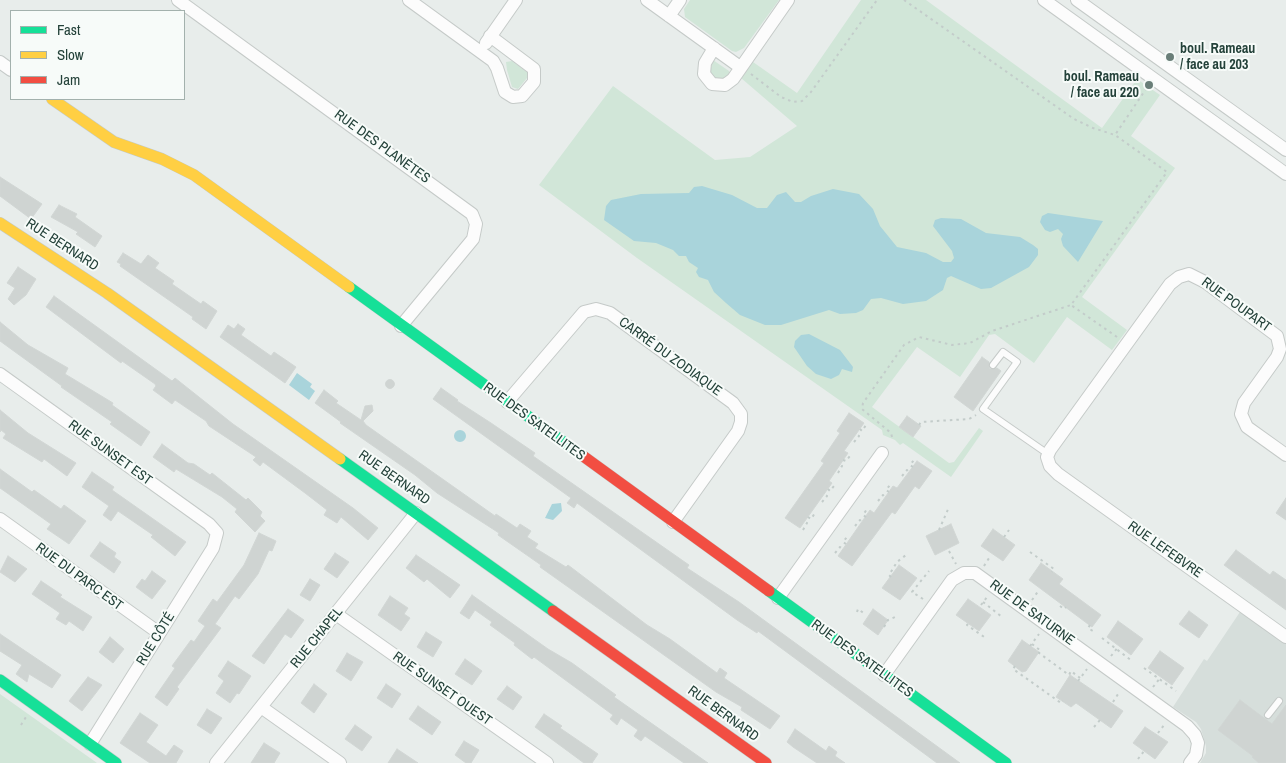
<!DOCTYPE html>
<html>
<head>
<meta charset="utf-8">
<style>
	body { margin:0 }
	#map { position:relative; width:1286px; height:763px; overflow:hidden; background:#e8edeb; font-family:"Archivo Narrow",sans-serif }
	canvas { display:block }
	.legend { position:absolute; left:10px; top:10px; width:175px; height:90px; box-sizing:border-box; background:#f7fbf9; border:1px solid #a3b1ad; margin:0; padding:6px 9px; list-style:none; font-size:15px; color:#24423a }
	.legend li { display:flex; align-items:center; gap:10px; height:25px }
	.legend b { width:25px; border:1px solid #a3b1ad }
</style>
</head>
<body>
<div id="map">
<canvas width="1286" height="763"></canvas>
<ul class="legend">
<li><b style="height:6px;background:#16e098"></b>Fast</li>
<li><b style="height:6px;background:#ffcf43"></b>Slow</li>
<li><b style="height:6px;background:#f24e42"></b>Jam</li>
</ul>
</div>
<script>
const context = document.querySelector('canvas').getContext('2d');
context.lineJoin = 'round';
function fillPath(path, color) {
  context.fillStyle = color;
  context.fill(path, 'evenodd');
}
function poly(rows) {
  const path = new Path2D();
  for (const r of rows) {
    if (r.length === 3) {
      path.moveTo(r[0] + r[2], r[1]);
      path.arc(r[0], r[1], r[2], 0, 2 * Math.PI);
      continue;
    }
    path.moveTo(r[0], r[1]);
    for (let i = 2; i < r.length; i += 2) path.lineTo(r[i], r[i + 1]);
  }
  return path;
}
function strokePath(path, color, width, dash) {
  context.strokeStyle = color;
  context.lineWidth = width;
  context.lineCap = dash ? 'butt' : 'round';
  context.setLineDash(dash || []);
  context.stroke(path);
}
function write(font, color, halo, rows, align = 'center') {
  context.font = font + ' "Archivo Narrow",sans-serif';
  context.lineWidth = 4;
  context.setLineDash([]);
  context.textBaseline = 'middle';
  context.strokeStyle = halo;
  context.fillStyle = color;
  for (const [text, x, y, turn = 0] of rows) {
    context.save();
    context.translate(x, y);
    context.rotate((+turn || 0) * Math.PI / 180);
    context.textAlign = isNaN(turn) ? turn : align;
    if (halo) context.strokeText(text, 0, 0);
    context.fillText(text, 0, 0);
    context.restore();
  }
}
fillPath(poly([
	[1240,612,1286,644,1286,763,1200,763,1206,753,1206,746,1201,729,1196,722,1173,707,1204,659,1207,661]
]), '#d6dedb');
fillPath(poly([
	[690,0,779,0,744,48,736,52,732,51,685,17,684,9],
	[861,0,926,0,1102,128,1137,79,1160,95,1131,136,1175,168,1082,297,1127,330,1112,350,1067,317,1034,363,995,334,989,335,960,377,917,347,872,407,949,463,954,462,979,428,983,431,951,477,903,443,900,445,895,440,883,435,882,430,637,258,539,185,613,86,715,160,750,157,797,126,741,78,753,62,797,93],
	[713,60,729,71,730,73,726,78,714,78,710,73],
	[512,61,527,72,527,78,518,89,512,87,507,70,506,62],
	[0,694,97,763,0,763]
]), '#d1e6d8');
fillPath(poly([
	[702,186,732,195,757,208,767,208,777,195,786,192,795,202,801,202,811,196,833,189,859,194,873,209,880,226,897,247,926,253,943,262,951,262,954,258,952,251,933,226,935,220,941,218,961,219,986,233,1020,237,1033,245,1038,249,1038,255,1029,267,991,288,981,289,951,276,947,278,943,290,926,301,903,304,881,298,871,299,863,310,856,313,840,314,829,310,781,325,765,325,740,315,726,303,714,292,708,280,699,277,696,272,698,268,689,262,686,256,679,256,673,250,656,243,634,241,604,220,606,206,611,200,641,194,689,193,694,187],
	[1048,213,1103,221,1078,262,1063,246,1061,239,1063,234,1058,229,1050,232,1045,230,1040,222,1042,216],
	[809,334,840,350,853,367,852,372,842,369,839,375,831,379,816,374,807,366,794,347,795,341,801,335],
	[297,373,312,384,310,387,315,391,309,400,289,385],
	[460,436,6],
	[561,503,562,511,553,520,545,518,552,504]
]), '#a9d4db');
const building = poly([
	[0,177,42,204,31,219,0,196,0,177],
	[59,205,77,214,75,217,102,236,95,247,76,234,78,232,51,217,59,205],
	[123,253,141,264,148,255,159,263,155,268,174,281,172,284,201,304,203,301,217,311,206,329,192,319,193,317,120,266,121,264,117,262,123,253],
	[18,267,36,279,26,295,14,305,8,299,15,288,7,283,18,267],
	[54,296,172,381,175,378,233,424,353,508,378,528,368,540,341,517,337,523,324,515,327,510,305,493,263,462,260,466,253,460,256,457,209,426,206,421,175,400,172,404,153,390,156,386,155,384,122,361,121,363,46,307,54,296],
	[0,322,28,345,68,368,65,374,113,403,112,405,150,432,141,446,110,424,112,422,61,387,62,386,0,341,0,322],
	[238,324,245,329,241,335,271,356,274,352,296,367,285,383,220,337,228,325,234,329,238,324],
	[982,357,989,362,990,369,997,368,1001,371,973,411,954,397,982,357],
	[390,384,4.5],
	[441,388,458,400,457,401,491,423,535,453,533,456,689,565,687,568,739,602,960,763,937,763,758,631,757,633,737,620,577,503,574,508,567,503,571,498,433,399,441,388],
	[324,390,338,401,336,403,361,420,365,406,372,405,373,411,363,421,366,425,495,516,496,514,517,528,520,524,531,531,527,537,538,544,535,548,566,567,568,565,647,625,670,639,717,673,720,668,727,673,724,678,780,716,770,729,741,710,742,707,716,692,540,567,541,565,498,535,499,533,437,493,415,475,340,423,341,422,315,403,324,390],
	[0,410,28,433,76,463,67,476,44,459,42,462,3,438,6,434,1,430,0,432,0,410],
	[849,413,864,423,844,451,848,453,829,481,832,483,800,528,785,518,824,463,821,461,840,433,837,431,849,413],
	[907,416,921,426,913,437,899,427,907,416],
	[162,444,188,463,194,464,210,475,212,473,246,500,248,498,262,512,260,516,265,521,255,532,235,512,237,509,222,497,176,469,174,472,153,457,162,444],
	[917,461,932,471,919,489,915,486,895,514,892,512,852,566,838,556,870,510,874,513,893,486,897,488,917,461],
	[0,469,32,492,34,490,61,509,64,505,86,521,69,544,47,529,51,524,0,488,0,469],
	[92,472,114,487,112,490,186,542,175,556,151,537,153,535,118,511,111,521,103,515,109,506,82,487,92,472],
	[1286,498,1286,520,1276,513,1286,498],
	[951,524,959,543,935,555,926,536,951,524],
	[993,529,1015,545,1003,561,981,546,993,529],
	[259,533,276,541,272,551,269,550,258,574,239,599,235,596,215,624,221,628,177,687,179,689,167,706,155,697,175,668,172,666,191,640,194,642,205,626,198,621,213,599,217,602,244,565,259,533],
	[100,542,116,553,114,557,121,562,114,573,90,556,100,542],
	[1236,550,1270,575,1273,571,1286,580,1286,610,1224,565,1236,550],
	[335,553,349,562,337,578,324,569,335,553],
	[416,555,460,585,450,598,427,579,424,582,406,568,416,555],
	[8,556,27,569,15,582,0,572,8,556],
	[1041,563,1063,579,1059,584,1101,615,1092,627,1029,580,1041,563],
	[899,565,917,578,900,600,882,588,899,565],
	[152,571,166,581,152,599,136,587,142,579,145,581,152,571],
	[310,579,320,585,310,601,300,595,310,579],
	[41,581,62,595,60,597,92,617,83,631,69,621,66,625,56,619,60,613,32,594,41,581],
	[472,595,548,649,572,663,616,695,614,697,708,763,684,763,645,736,641,741,634,736,638,730,621,718,617,725,610,719,613,715,534,657,532,659,514,645,515,643,490,625,492,622,475,610,469,619,460,613,472,595],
	[390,596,408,608,404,614,410,618,401,631,378,615,390,596],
	[968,599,991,615,979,631,956,615,968,599],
	[288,609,304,620,291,638,285,634,264,664,252,656,288,609],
	[873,609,888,620,878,635,863,624,873,609],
	[1189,611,1208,625,1199,638,1179,624,1189,611],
	[1118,621,1143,639,1131,655,1107,637,1118,621],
	[426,632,442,642,433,657,417,647,426,632],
	[0,634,61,675,52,688,29,674,27,682,16,674,22,665,0,651,0,634],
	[110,637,124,649,113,663,99,652,110,637],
	[1022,640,1039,652,1026,671,1022,672,1008,661,1022,640],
	[1160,651,1184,668,1172,685,1148,668,1160,651],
	[347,653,363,662,351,681,336,671,347,653],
	[465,659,482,671,472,685,455,674,465,659],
	[228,661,251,676,239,694,237,693,230,703,216,693,224,681,218,676,228,661],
	[1070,675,1123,711,1111,728,1076,703,1071,707,1056,697,1070,675],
	[88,677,102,685,82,711,69,701,88,677],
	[314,684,327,694,314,713,301,703,314,684],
	[386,684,401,694,392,708,377,698,386,684],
	[507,686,522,697,513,710,497,699,507,686],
	[1240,700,1272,724,1286,705,1286,763,1259,763,1252,757,1253,756,1218,730,1240,700],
	[418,706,441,722,432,735,409,719,418,706],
	[207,709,222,718,211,734,197,725,207,709],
	[140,713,158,725,146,742,166,756,174,745,183,751,176,763,150,763,120,743,140,713],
	[544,714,562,726,560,728,598,754,592,763,584,763,535,727,544,714],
	[355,725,372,737,362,751,345,739,355,725],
	[1145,727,1168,742,1155,759,1133,743,1145,727],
	[795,729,826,751,829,746,837,752,835,756,845,763,817,763,793,747,787,742,795,729],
	[464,741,479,750,471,763,466,763,455,755,464,741],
	[264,743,280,753,274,763,251,763,264,743],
	[397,749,418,763,388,763,397,749]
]);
fillPath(building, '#cfd4d2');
strokePath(building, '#d1d6d4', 1);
const lane = poly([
	[993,365,1003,352,1017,362,983,409,1048,454],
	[1268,715,1279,701]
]);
const street = poly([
	[178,0,472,214,476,224,473,239,401,326],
	[409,0,493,61,497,68,505,92,513,97,522,96,534,82,534,69,490,36],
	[647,0,740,67],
	[1044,0,1286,174],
	[1077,0,1286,150],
	[669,16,680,0],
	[486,43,516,0],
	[714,48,705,63,704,74,712,84,725,85,733,79,788,0],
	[0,62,11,70],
	[0,374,209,524,217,533,213,548,90,744],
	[507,402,584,312,596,309,610,313,733,403,741,414,741,422,738,431,673,522],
	[1286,455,1247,427,1241,414,1244,403,1277,357,1280,349,1277,336,1205,282,1189,274,1179,277,1170,284,1050,450,1047,457,1050,466,1058,474,1286,637],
	[0,519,159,633],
	[778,598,882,453],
	[336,614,547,763],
	[884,675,952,580,964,573,975,573,1187,726,1195,735,1198,743,1196,755,1190,763],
	[261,707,340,763],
	[216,763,416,513]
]);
const fast = poly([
	[349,287,583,456],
	[340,459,553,611],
	[769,591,1006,763],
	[0,680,116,763]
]);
const slow = poly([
	[52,99,114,142,162,159,194,175,349,287],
	[0,223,107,293,340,459]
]);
const jam = poly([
	[583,456,769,591],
	[553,611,766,763]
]);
strokePath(lane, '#c5cac8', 8);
strokePath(street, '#c5cac8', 14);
strokePath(fast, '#c3cbc8', 12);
strokePath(slow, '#c3cbc8', 12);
strokePath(jam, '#c3cbc8', 12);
strokePath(poly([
	[904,0,1074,119,1093,128,1115,135],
	[751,74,781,97,793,102,802,101,811,92,877,0],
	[1117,337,1071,305,1167,172,1115,135,1146,89],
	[919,425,921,422,969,419,976,415],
	[860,429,862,431,866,425],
	[892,437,891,433,862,409,863,403,904,345,919,337,952,345,970,343,992,331,1071,305],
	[854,442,859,436,856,434],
	[843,460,846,461,850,456],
	[913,467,910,465,914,460],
	[838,473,842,466,840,464],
	[902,476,907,470,909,472],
	[828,489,830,491,834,486],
	[889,492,886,490,890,485],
	[878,501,883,495,885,497],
	[822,502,827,496,824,494],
	[808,517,811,519,815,513],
	[866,517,863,515,867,509],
	[855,526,860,520,862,522],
	[803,530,807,523,804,522],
	[939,530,949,507],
	[1004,537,1009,530],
	[846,544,843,542,847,537],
	[949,551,956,564],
	[1030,552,1054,569,1052,572],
	[835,553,840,547,843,549],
	[984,566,991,555],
	[891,577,889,575,897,562,906,555],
	[923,599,912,592,929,571],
	[1032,600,1039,590],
	[983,602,1002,617],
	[981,605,987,597],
	[1060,606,1064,609,1066,607],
	[857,612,858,609,865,614],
	[968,624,967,625,987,639],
	[1090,625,1088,628,1093,631],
	[884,627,888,620,895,617],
	[1102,638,1132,661],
	[1032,644,1041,651,1039,653,1069,675,1071,671,1080,678],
	[1030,646,1039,634],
	[1111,656,1119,646],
	[1015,666,1013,669,1023,676,1061,703,1063,701],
	[1144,668,1176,691],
	[1078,681,1087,669],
	[1153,687,1161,677],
	[1113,702,1120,691],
	[21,725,26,717],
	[1094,727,1100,720],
	[1158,733,1164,725],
	[1138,759,1144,751]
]), '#c3ccca', 2, [2.5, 4]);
strokePath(lane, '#fcfcfc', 6);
strokePath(street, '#fcfcfc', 12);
strokePath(fast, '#16e098', 11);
strokePath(slow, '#ffcf43', 11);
strokePath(jam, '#f24e42', 11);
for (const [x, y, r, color] of [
	[1170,57,5,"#697e78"],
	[1149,85,5,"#697e78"]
]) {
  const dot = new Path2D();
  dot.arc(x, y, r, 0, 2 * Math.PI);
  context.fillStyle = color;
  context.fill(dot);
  strokePath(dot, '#f7fbf9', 2);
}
write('bold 14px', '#24423a', '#f7fbf9', [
	["boul. Rameau",1180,49],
	["/ face au 203",1180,65],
	["boul. Rameau",1139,77,"right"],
	["/ face au 220",1139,93,"right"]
], 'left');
write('14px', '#24423a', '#f7fbf9', [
	["RUE DES PLANÈTES",382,147,36],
	["RUE BERNARD",62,245,33],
	["RUE POUPART",1236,305,36],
	["CARRÉ DU ZODIAQUE",670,357,36],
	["RUE DES SATELLITES",534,422,36],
	["RUE SUNSET EST",110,453,36],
	["RUE BERNARD",394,478,35],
	["RUE LEFEBVRE",1165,550,35],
	["RUE DU PARC EST",79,577,36],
	["RUE DE SATURNE",1032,613,36],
	["RUE CHAPEL",317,638,-51],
	["RUE CÔTÉ",156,639,-58],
	["RUE DES SATELLITES",862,659,36],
	["RUE SUNSET OUEST",442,689,35],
	["RUE BERNARD",723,714,36]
]);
</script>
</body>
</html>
